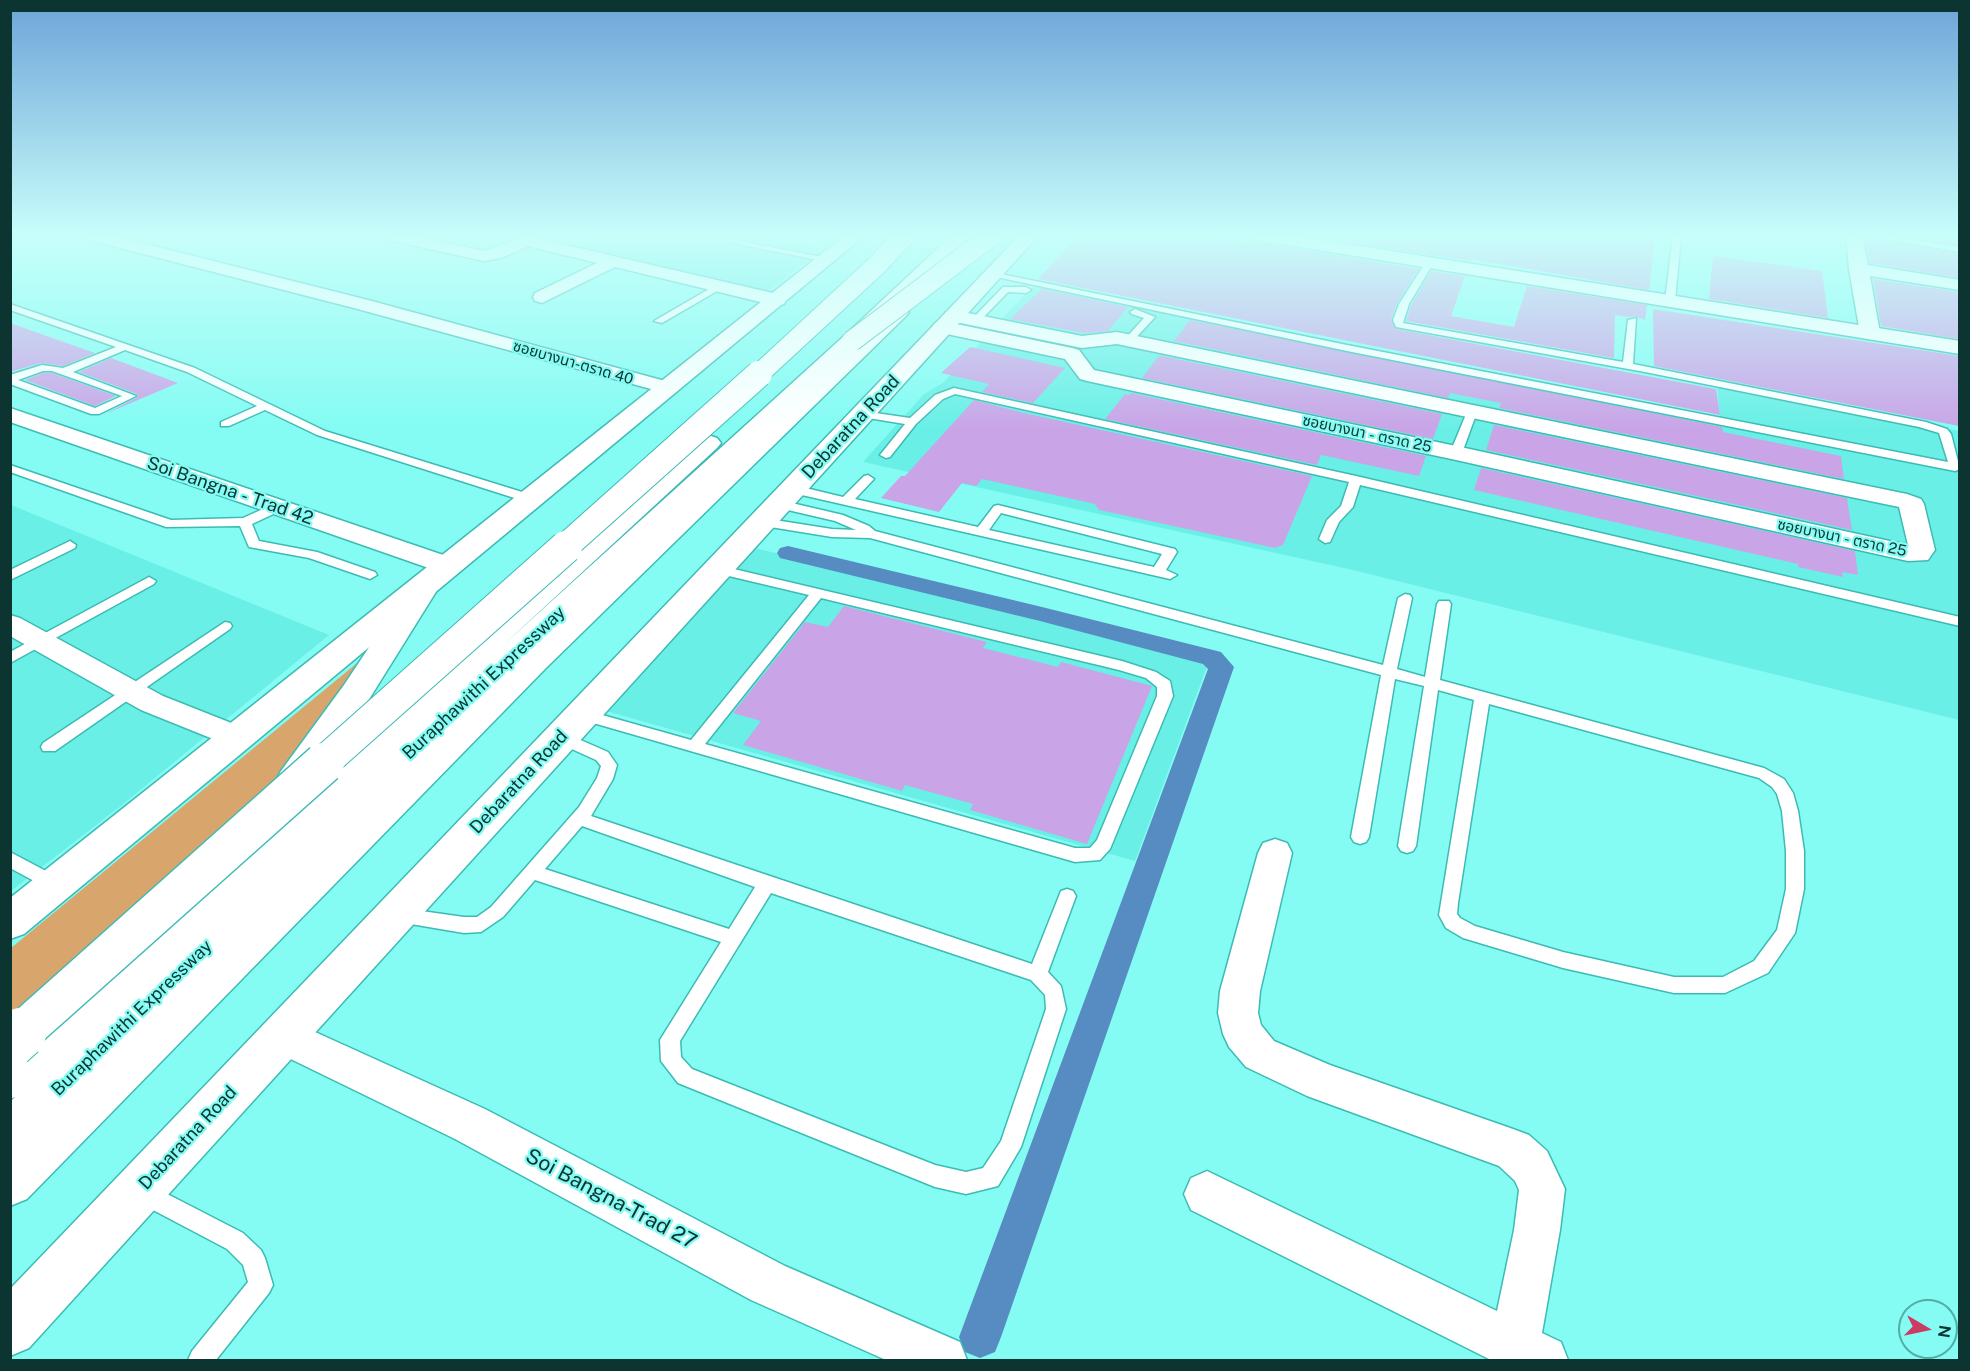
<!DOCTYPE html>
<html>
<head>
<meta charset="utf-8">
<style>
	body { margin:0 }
	#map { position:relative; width:1970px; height:1371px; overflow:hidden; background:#84fcf3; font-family:"Public Sans",sans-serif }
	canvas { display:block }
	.frame { position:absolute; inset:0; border:12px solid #0c3431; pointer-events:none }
	.north { position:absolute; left:1898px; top:1299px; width:60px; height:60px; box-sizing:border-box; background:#84fcf3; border:2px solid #54aca5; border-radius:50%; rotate:99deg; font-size:16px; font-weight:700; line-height:24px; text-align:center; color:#0c3431 }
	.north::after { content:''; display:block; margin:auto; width:21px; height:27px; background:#cb3c62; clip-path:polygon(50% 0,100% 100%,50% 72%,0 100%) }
</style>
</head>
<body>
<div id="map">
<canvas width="1970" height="1371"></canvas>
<div class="frame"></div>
<div class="north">N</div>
</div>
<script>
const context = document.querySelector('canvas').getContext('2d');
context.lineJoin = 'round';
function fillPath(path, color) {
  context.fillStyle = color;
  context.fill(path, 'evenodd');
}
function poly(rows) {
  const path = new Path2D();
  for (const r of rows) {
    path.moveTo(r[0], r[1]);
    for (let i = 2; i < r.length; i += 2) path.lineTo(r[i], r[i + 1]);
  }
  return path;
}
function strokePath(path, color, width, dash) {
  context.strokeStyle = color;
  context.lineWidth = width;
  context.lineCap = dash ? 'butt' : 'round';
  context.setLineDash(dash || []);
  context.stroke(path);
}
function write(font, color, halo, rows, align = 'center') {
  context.font = font + ' "Public Sans","Noto Sans Thai",sans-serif';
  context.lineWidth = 4.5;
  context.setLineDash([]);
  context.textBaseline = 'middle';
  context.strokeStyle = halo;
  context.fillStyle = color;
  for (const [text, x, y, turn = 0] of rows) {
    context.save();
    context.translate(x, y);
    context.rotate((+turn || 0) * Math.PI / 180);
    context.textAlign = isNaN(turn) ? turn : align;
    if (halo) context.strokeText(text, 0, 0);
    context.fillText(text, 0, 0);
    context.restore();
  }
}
fillPath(poly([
	[601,236,749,236,822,249,769,291,580,247],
	[1037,281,1720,419,1717,383,1959,431,1959,720,1353,570,863,462,924,394,944,382],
	[11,505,329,635,122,805,11,891],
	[755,548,1209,661,1135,861,599,709]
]), '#6aefe6');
fillPath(poly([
	[368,654,297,765,11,1026,11,948]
]), '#d8a66d');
fillPath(poly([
	[788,546,1042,607,1221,652,1234,667,1001,1337,995,1352,980,1358,965,1352,959,1337,1208,669,1203,664,1040,621,780,558,777,553,780,548,788,546]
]), '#568cc1');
fillPath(poly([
	[1078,236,1204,236,1251,244,1252,237,1257,242,1419,269,1397,303,1391,319,1396,329,1716,389,1720,415,1038,279],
	[1309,236,1655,236,1649,290,1471,259,1471,261],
	[1864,236,1959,254,1959,278,1870,263],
	[1901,236,1959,236,1959,245],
	[1713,256,1822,271,1828,318,1709,299],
	[1431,271,1465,276,1451,316,1514,327,1527,286,1647,305,1645,320,1635,316,1629,317,1615,315,1614,358,1406,321,1411,305],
	[1873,279,1959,292,1959,339,1881,326],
	[1042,289,1128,307,1108,331,1085,333,1010,319],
	[1653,309,1959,356,1959,426,1654,366],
	[1190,320,1722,427,1723,432,1841,456,1844,479,1499,408,1501,403,1450,393,1448,398,1174,341],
	[10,323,95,353,63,366,41,363,10,372],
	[970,347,984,350,1065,368,1033,403,982,392,989,384,941,373],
	[1162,356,1442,414,1433,439,1142,378,1158,357],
	[111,358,178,383,105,414,138,397,137,394,79,372],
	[43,373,52,373,116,396,95,406,25,380],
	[1131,393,1426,456,1419,476,1321,455,1317,465,1105,419,1125,394,1129,395],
	[974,400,1024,413,1312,476,1283,545,1275,548,1099,510,1095,504,982,479,976,486,962,483,939,512,881,498,901,476,905,476],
	[1494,425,1847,498,1852,530,1486,450],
	[1481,468,1855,551,1858,575,1842,572,1843,577,1798,567,1798,564,1474,490],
	[844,606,987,642,983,648,1058,667,1061,662,1152,686,1087,844,970,810,973,804,905,785,902,791,743,745,761,721,733,713,805,622,828,627]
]), '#c9a5e7');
const service = poly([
	[699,236,715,236,831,259,827,262,699,236],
	[1673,236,1681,236,1675,301,1670,304,1665,301,1673,236],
	[1868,236,1887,236,1960,247,1960,252,1868,236],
	[1427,260,1434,262,1409,304,1403,323,1623,362,1628,320,1636,318,1633,364,1926,422,1947,429,1951,434,1960,469,1955,471,1347,351,987,275,991,272,1347,345,1948,462,1939,433,1919,427,1645,372,1396,327,1393,320,1399,304,1427,260],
	[716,285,724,287,662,323,654,321,716,285],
	[1003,287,1026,287,1031,290,1026,293,1008,292,978,323,972,323,972,319,1003,287],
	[10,304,195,368,325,431,535,496,537,499,531,503,527,502,317,435,265,410,229,426,221,426,221,422,257,406,187,372,125,350,73,372,136,396,99,414,91,414,10,384,10,375,42,365,63,368,116,347,10,310,10,304],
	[43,371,52,371,122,396,95,408,18,380,43,371],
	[1135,309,1155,317,1132,342,1129,343,1124,340,1144,318,1132,314,1130,312,1135,309],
	[954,388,1356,476,1960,617,1960,626,1360,485,1353,507,1339,522,1330,542,1325,543,1319,539,1327,520,1341,506,1349,482,955,394,943,399,916,424,890,457,886,458,880,455,905,424,862,417,857,414,862,411,910,418,935,395,954,388],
	[1472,409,1477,412,1462,453,1456,456,1452,455,1450,453,1467,412,1472,409],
	[10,465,171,520,243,518,274,504,282,504,284,507,282,510,252,524,259,541,317,552,375,572,377,575,370,579,309,558,249,547,240,526,166,527,10,472,10,465],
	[868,475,874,479,855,499,978,527,994,506,998,505,1175,549,1177,552,1166,570,1177,575,1170,579,793,493,787,489,793,485,843,497,864,476,868,475],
	[1001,513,1162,554,1154,567,989,530,1001,513],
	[779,500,843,515,869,526,875,531,1383,665,1398,598,1405,594,1410,595,1412,598,1397,669,1425,677,1437,604,1439,601,1449,601,1451,604,1440,680,1764,768,1784,779,1793,793,1798,811,1804,851,1804,889,1795,933,1768,973,1725,993,1674,993,1563,968,1463,938,1446,928,1439,915,1474,700,1438,690,1416,846,1413,851,1407,853,1401,851,1398,846,1424,686,1395,679,1369,837,1366,842,1360,844,1354,842,1351,837,1381,675,870,538,832,537,758,525,756,522,762,518,832,529,856,530,835,521,775,507,773,504,779,500],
	[1489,704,1759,778,1772,787,1777,794,1782,811,1786,851,1786,889,1777,930,1754,961,1723,977,1674,977,1563,952,1475,926,1460,918,1457,914,1458,903,1489,704],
	[70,541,76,545,75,548,10,580,10,570,70,541],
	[717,565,1122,661,1156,672,1170,681,1173,696,1110,849,1100,860,1075,862,576,718,573,714,576,710,581,709,691,740,809,595,712,572,710,569,717,565],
	[821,598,1119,670,1146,678,1157,687,1157,696,1097,840,1090,848,1075,848,705,744,821,598],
	[149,577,156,581,154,584,10,663,10,652,149,577],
	[225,622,230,623,232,626,230,629,55,751,43,751,41,747,43,743,225,622],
	[560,731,608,752,617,765,613,779,591,816,1032,964,1061,891,1067,889,1073,891,1076,896,1048,972,1061,986,1066,1009,1021,1147,998,1186,966,1194,935,1187,678,1083,661,1061,660,1040,721,942,535,880,503,917,481,932,464,933,393,921,391,916,393,911,400,908,464,917,477,917,491,907,579,807,597,778,601,766,596,760,554,741,552,737,554,733,560,731],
	[582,826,755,887,729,929,545,869,582,826],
	[771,893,1031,980,1045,995,1046,1009,1001,1141,983,1168,966,1172,935,1165,692,1069,681,1057,680,1041,771,893],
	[10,852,61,879,64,884,61,889,55,891,49,889,10,868,10,852],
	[144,1182,243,1233,261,1250,265,1258,273,1285,269,1293,216,1360,188,1360,192,1351,248,1282,243,1265,227,1249,136,1201,133,1193,136,1185,144,1182]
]);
const minor = poly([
	[87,236,114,236,368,300,676,384,680,388,676,392,669,394,662,392,354,308,89,240,87,236],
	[386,236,416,236,484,251,527,236,777,294,784,296,786,300,784,304,777,306,615,267,542,303,535,301,533,297,535,293,597,263,528,246,501,258,484,261,388,240,386,236],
	[1846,236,1862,236,1868,265,1960,280,1960,290,1870,276,1880,333,1877,337,1870,339,1863,337,1860,333,1849,269,1846,236],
	[953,310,1082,336,1117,332,1907,494,1921,499,1924,504,1935,550,1928,560,1908,561,1456,460,1087,381,1080,379,1065,359,942,333,935,331,932,327,935,323,942,321,1072,348,1079,350,1094,370,1456,446,1908,545,1899,507,1117,344,1082,348,946,320,944,316,946,312,953,310],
	[10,408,458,560,462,566,458,572,449,574,440,572,10,422,10,408],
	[10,615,20,618,163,696,249,730,254,738,249,746,238,749,141,710,10,636,10,615],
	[1275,839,1287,843,1292,853,1260,991,1258,1013,1261,1025,1274,1041,1330,1065,1513,1129,1529,1135,1547,1151,1565,1189,1560,1230,1542,1333,1561,1342,1568,1360,1491,1360,1191,1210,1184,1194,1191,1178,1207,1171,1497,1311,1514,1230,1519,1190,1515,1181,1499,1166,1307,1096,1246,1067,1229,1047,1223,1034,1218,1013,1220,991,1258,853,1263,843,1275,839],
	[282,1017,485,1109,785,1266,960,1342,967,1360,886,1360,751,1300,455,1139,268,1048,262,1035,268,1022,282,1017]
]);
const tertiary = poly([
	[1254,236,1296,236,1960,341,1960,354,1263,241,1257,240,1254,236]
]);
const secondary = poly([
	[844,236,864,236,24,934,10,939,10,898,844,236],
	[1019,236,1038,236,29,1348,10,1356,10,1289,1019,236]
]);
const trunk = poly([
	[899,306,906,308,909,312,906,316,546,668,27,1199,10,1206,10,1147,524,654,892,308,899,306],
	[424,578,435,581,439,587,368,701,307,789,294,793,281,789,276,780,281,771,344,685,413,581,424,578]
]);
const motorway = poly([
	[951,236,970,236,860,346,519,665,27,1150,10,1157,10,1102,15,1097,10,1099,10,1048,699,438,708,435,717,438,721,443,717,448,501,647,844,336,951,236]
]);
strokePath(service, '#3cbbb4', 3);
strokePath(minor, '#3cbbb4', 3);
strokePath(tertiary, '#3cbbb4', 3);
strokePath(secondary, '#3cbbb4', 3);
strokePath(trunk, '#3cbbb4', 3);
strokePath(motorway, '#3cbbb4', 3);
fillPath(service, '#fff');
fillPath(minor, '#fff');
fillPath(tertiary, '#fff');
fillPath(secondary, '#fff');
fillPath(trunk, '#fff');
fillPath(motorway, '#fff');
const motorwayBridgeFar4 = poly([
	[852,341,991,236],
	[758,375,876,266,904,236]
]);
const motorwayBridgeFar3 = poly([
	[564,548,759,374]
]);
const motorwayBridgeFar2 = poly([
	[322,764,566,547]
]);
const motorwayBridgeFar1 = poly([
	[20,1034,324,763]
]);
const motorwayBridge = poly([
	[10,1043,21,1033]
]);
strokePath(motorwayBridgeFar4, '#3cbbb4', 22, []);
strokePath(motorwayBridgeFar3, '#3cbbb4', 28, []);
strokePath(motorwayBridgeFar2, '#3cbbb4', 34, []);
strokePath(motorwayBridgeFar1, '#3cbbb4', 43, []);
strokePath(motorwayBridge, '#3cbbb4', 52, []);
strokePath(motorwayBridgeFar4, '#fff', 20);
strokePath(motorwayBridgeFar3, '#fff', 26);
strokePath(motorwayBridgeFar2, '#fff', 32);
strokePath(motorwayBridgeFar1, '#fff', 40);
strokePath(motorwayBridge, '#fff', 50);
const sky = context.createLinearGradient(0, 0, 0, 428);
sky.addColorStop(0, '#6da4d8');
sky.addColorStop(0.55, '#c8fefa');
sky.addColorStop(1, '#c8fefa00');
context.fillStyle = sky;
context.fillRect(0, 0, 1970, 428);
write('15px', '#0c3431', '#84fcf3', [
	["ซอยบางนา-ตราด 40",573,363,16],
	["ซอยบางนา - ตราด 25",1367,434,12],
	["ซอยบางนา - ตราด 25",1842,538,12]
]);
write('18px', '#0c3431', '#84fcf3', [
	["Debaratna Road",851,427,-47],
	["Soi Bangna - Trad 42",230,491,19],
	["Buraphawithi Expressway",484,683,-43],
	["Debaratna Road",519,782,-47],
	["Buraphawithi Expressway",132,1018,-44],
	["Debaratna Road",188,1138,-47]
]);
write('21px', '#0c3431', '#84fcf3', [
	["Soi Bangna-Trad 27",611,1199,28]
]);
</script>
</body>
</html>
